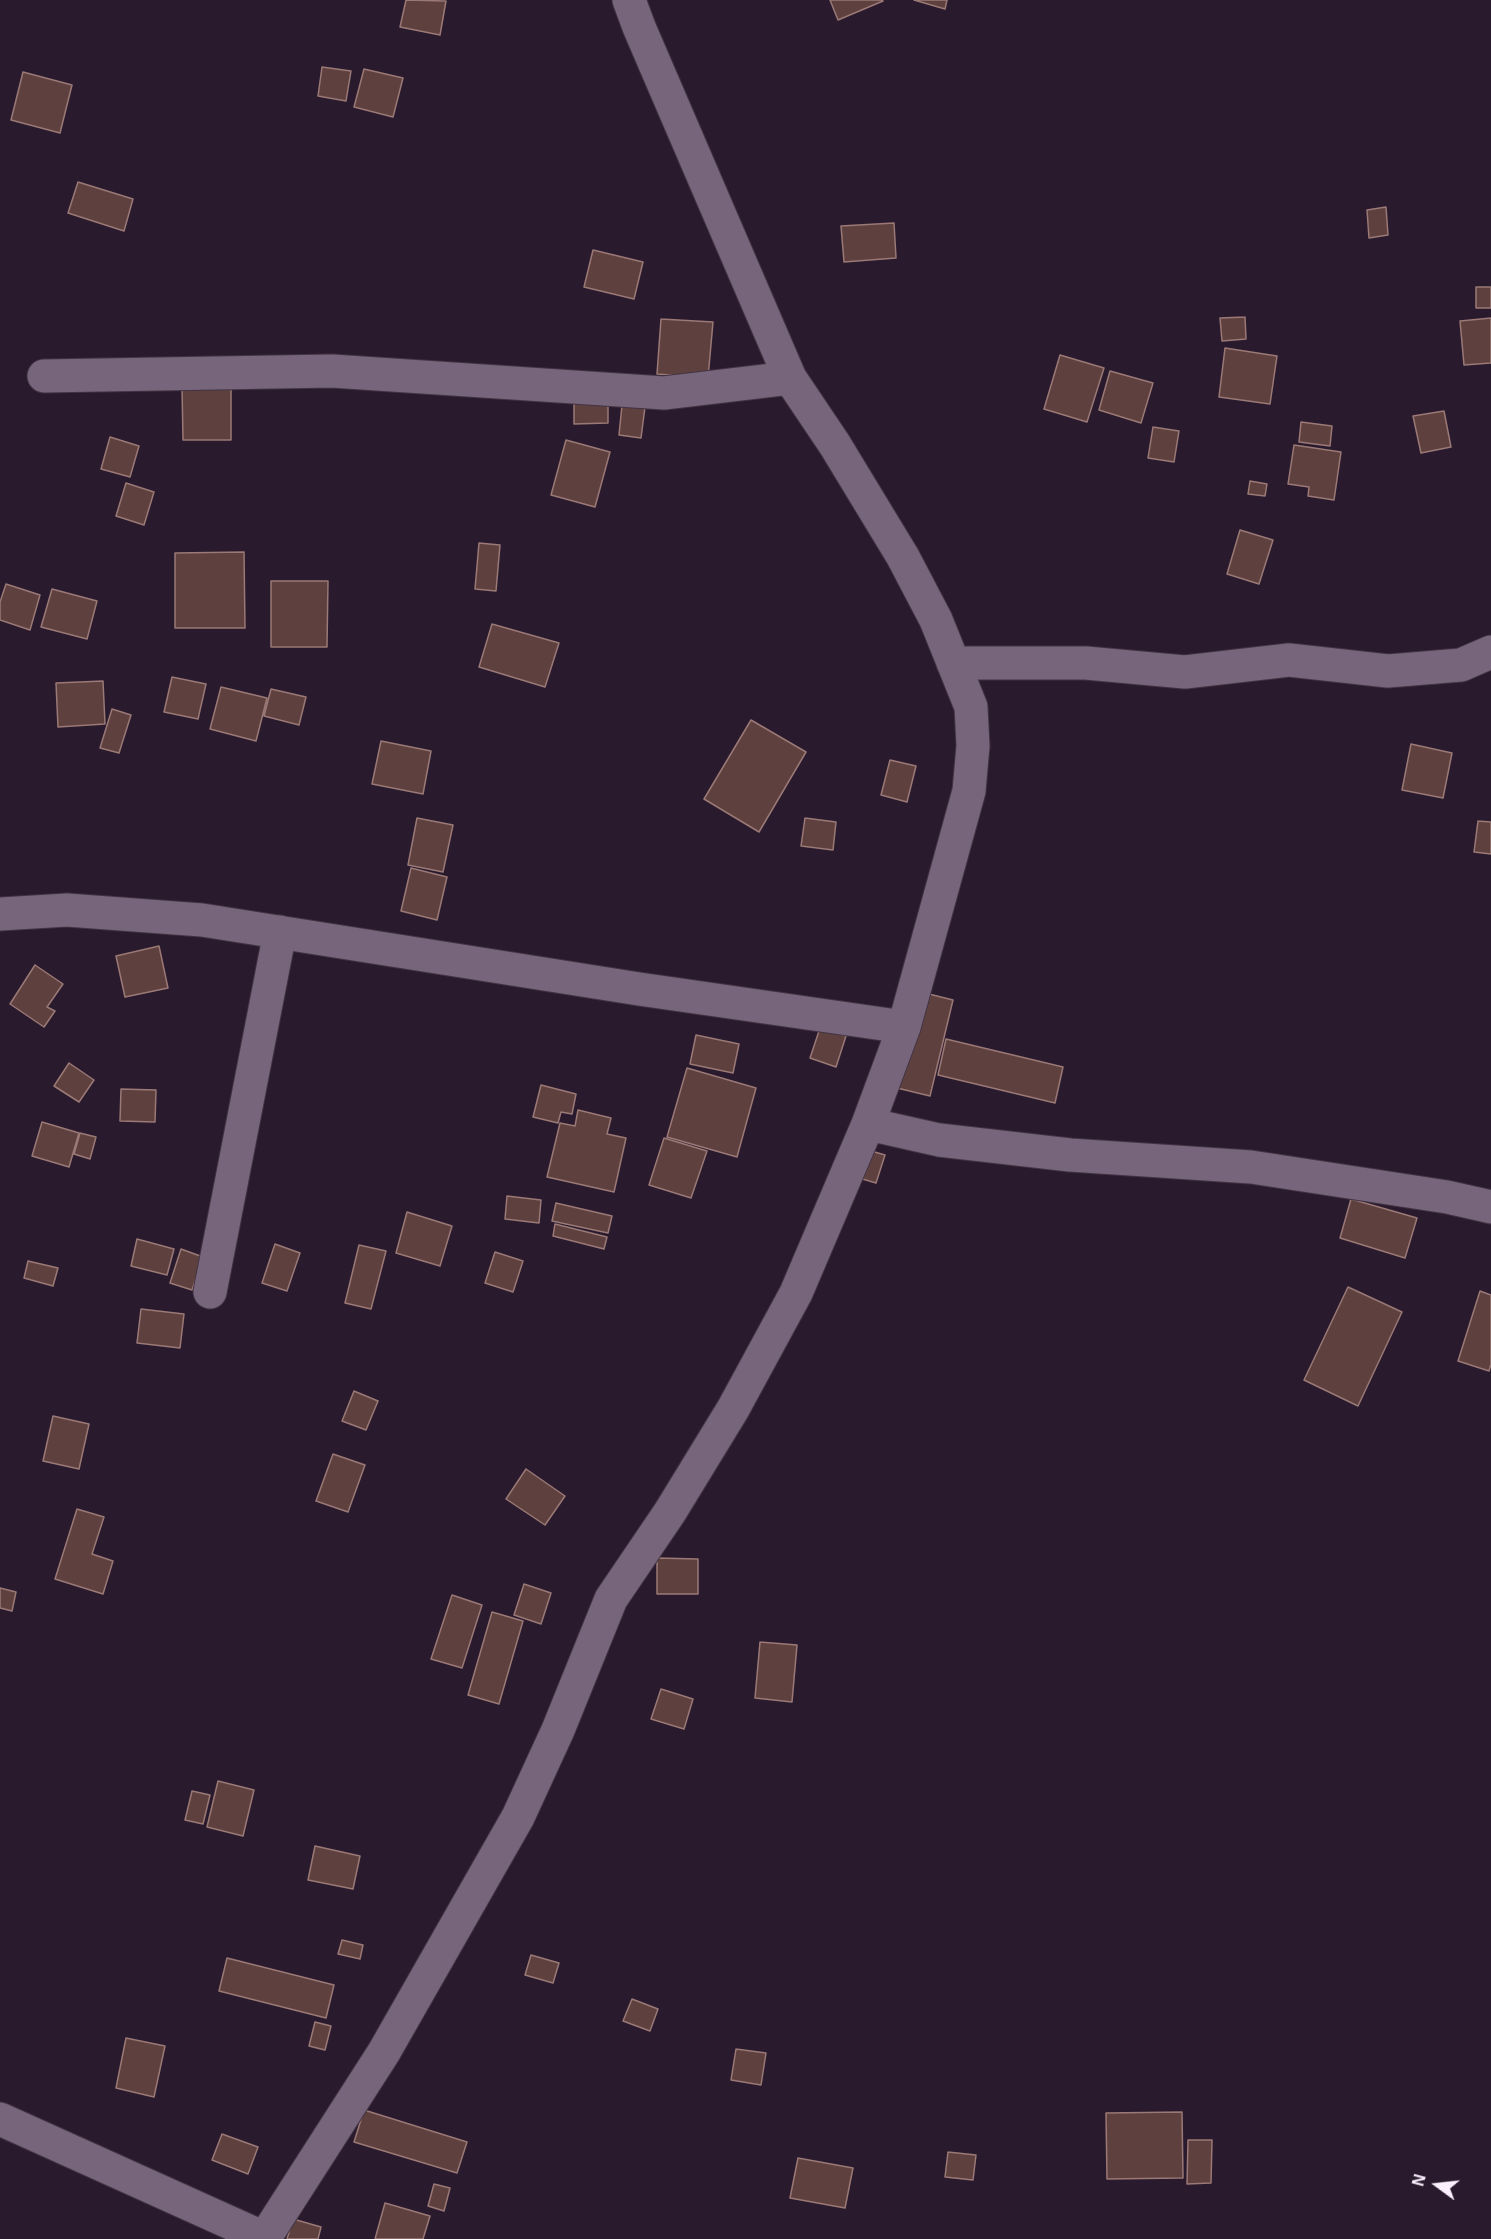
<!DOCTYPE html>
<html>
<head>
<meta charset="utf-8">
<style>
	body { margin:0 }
	#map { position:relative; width:1491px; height:2239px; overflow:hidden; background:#2a1a2d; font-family:Helvetica,sans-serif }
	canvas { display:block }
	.north { position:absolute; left:1407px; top:2155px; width:60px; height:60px; -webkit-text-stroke:4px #2a1a2d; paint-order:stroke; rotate:285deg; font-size:16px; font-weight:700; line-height:24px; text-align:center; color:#fbf1fe }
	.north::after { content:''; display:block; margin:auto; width:21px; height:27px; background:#fbf1fe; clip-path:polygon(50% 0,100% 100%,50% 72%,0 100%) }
</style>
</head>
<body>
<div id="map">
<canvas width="1491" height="2239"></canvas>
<div class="north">N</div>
</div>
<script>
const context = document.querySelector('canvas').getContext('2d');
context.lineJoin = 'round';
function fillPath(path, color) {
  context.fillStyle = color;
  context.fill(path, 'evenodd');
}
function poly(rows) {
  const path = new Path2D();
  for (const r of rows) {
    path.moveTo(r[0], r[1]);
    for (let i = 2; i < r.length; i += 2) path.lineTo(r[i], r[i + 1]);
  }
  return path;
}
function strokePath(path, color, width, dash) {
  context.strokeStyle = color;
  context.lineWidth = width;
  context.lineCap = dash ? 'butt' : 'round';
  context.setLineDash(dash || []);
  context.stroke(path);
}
const building = poly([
	[406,0,446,1,440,35,400,27,406,0],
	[830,0,882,0,883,1,838,20,830,0],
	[914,0,947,0,945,9,914,0],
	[322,67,351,71,346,101,318,96,322,67],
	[364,69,403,78,393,117,354,107,364,69],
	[23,72,72,85,60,133,11,120,23,72],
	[78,182,133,199,124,231,68,213,78,182],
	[1386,207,1388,235,1369,238,1367,210,1386,207],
	[894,223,896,258,844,262,841,226,894,223],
	[593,250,643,262,634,299,584,287,593,250],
	[1476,287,1491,287,1491,308,1476,308,1476,287],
	[1245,317,1246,339,1222,341,1220,318,1245,317],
	[1491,318,1491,363,1464,365,1460,321,1491,318],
	[661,319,713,322,708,378,657,374,661,319],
	[1225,348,1277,356,1270,404,1219,397,1225,348],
	[1060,355,1104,368,1087,422,1044,409,1060,355],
	[1110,371,1153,383,1141,423,1099,410,1110,371],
	[182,388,231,388,231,440,183,440,182,388],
	[574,403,608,404,608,423,574,424,574,403],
	[622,405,645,407,641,438,619,435,622,405],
	[1444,411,1451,447,1421,453,1413,416,1444,411],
	[1301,422,1332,426,1330,446,1299,442,1301,422],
	[1153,427,1179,431,1174,462,1148,458,1153,427],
	[110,437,139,446,130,477,101,469,110,437],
	[566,440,610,452,595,507,551,495,566,440],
	[1294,445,1341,452,1334,500,1308,496,1309,487,1288,484,1294,445],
	[1250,481,1267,484,1265,496,1248,494,1250,481],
	[126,483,154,492,144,525,116,516,126,483],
	[1240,530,1273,540,1259,584,1227,574,1240,530],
	[479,543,500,545,496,591,475,589,479,543],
	[244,552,245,628,175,628,175,553,244,552],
	[271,581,328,581,327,647,271,647,271,581],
	[6,584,40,595,30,630,0,620,0,602,6,584],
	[52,589,97,601,87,639,41,627,52,589],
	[492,624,559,643,545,687,479,667,492,624],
	[172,677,206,684,198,719,164,712,172,677],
	[103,681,105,724,58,727,56,683,103,681],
	[221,687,267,698,256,741,210,729,221,687],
	[271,689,306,697,299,725,264,716,271,689],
	[112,709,131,715,119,753,100,748,112,709],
	[751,720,806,752,759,832,704,799,751,720],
	[381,741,431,751,423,794,372,784,381,741],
	[1411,744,1452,753,1443,798,1402,790,1411,744],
	[890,760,916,766,907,802,881,795,890,760],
	[417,818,453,825,443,872,408,865,417,818],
	[805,818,836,822,833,850,801,846,805,818],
	[1478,821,1491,822,1491,854,1474,852,1478,821],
	[411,868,447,877,437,920,401,911,411,868],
	[159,946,168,988,125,997,116,956,159,946],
	[35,965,63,984,47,1007,55,1011,44,1027,10,1004,35,965],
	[921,992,953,1000,930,1096,897,1088,921,992],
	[820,1028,846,1036,836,1067,810,1058,820,1028],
	[696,1035,739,1044,733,1073,690,1064,696,1035],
	[946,1039,1063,1067,1055,1103,938,1075,946,1039],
	[69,1063,94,1080,79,1102,54,1086,69,1063],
	[687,1068,756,1088,737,1157,667,1137,687,1068],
	[541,1085,576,1094,572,1114,561,1112,558,1123,533,1117,541,1085],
	[121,1089,156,1090,155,1122,120,1121,121,1089],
	[578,1110,611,1118,607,1134,626,1138,614,1192,547,1177,560,1123,575,1126,578,1110],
	[42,1122,79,1133,69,1167,32,1156,42,1122],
	[80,1133,96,1137,90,1159,74,1154,80,1133],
	[664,1138,707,1151,691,1198,649,1185,664,1138],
	[868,1150,885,1155,876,1183,859,1178,868,1150],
	[507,1196,541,1200,539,1223,505,1219,507,1196],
	[1351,1199,1417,1218,1405,1258,1340,1238,1351,1199],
	[556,1203,612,1216,608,1233,552,1221,556,1203],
	[407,1212,452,1226,440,1266,396,1253,407,1212],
	[555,1224,607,1237,604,1249,553,1236,555,1224],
	[137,1239,174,1249,167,1275,131,1266,137,1239],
	[275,1244,300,1253,287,1291,262,1283,275,1244],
	[359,1245,386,1251,371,1309,345,1303,359,1245],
	[181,1249,203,1257,192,1290,170,1283,181,1249],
	[495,1252,523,1261,513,1292,485,1283,495,1252],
	[28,1261,58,1268,53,1286,24,1278,28,1261],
	[1348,1287,1402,1312,1358,1406,1304,1380,1348,1287],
	[1480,1291,1491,1295,1491,1364,1489,1371,1458,1361,1480,1291],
	[141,1309,184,1314,180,1348,137,1343,141,1309],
	[354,1391,378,1401,366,1430,342,1421,354,1391],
	[53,1416,89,1424,79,1469,43,1461,53,1416],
	[333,1454,365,1465,348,1512,316,1501,333,1454],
	[526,1469,565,1496,545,1525,506,1499,526,1469],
	[77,1509,104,1517,92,1554,113,1561,103,1594,55,1579,77,1509],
	[657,1558,698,1559,698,1594,657,1594,657,1558],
	[524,1584,551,1593,541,1624,514,1615,524,1584],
	[0,1588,16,1592,12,1611,0,1608,0,1588],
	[452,1595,482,1605,462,1668,431,1659,452,1595],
	[492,1612,523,1621,499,1704,468,1695,492,1612],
	[760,1642,797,1645,792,1702,755,1698,760,1642],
	[661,1689,693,1699,684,1729,651,1719,661,1689],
	[218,1781,254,1790,243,1836,207,1827,218,1781],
	[192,1791,210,1795,203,1824,185,1820,192,1791],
	[315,1846,360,1856,353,1889,308,1880,315,1846],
	[342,1940,363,1945,360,1959,338,1954,342,1940],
	[531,1955,559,1963,553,1983,525,1975,531,1955],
	[227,1958,334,1985,326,2018,219,1991,227,1958],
	[632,1999,658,2009,650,2031,623,2021,632,1999],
	[315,2022,331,2026,325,2050,309,2046,315,2022],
	[126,2038,165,2046,154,2097,116,2088,126,2038],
	[736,2049,766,2053,761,2085,731,2080,736,2049],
	[364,2110,467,2142,457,2173,354,2142,364,2110],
	[1182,2112,1183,2178,1107,2179,1106,2113,1182,2112],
	[222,2134,258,2147,248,2174,212,2160,222,2134],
	[1188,2140,1212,2140,1211,2183,1187,2184,1188,2140],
	[948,2152,976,2155,973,2180,945,2177,948,2152],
	[798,2158,853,2168,845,2208,790,2198,798,2158],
	[434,2184,450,2188,444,2211,428,2206,434,2184],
	[385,2203,430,2216,423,2239,375,2239,385,2203],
	[293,2219,321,2227,318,2239,287,2239,293,2219]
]);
fillPath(building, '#5e413f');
strokePath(building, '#9a7976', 1.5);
const minor = poly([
	[44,376,332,371,664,393,790,378],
	[953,663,1086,663,1185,672,1289,660,1388,671,1461,665,1491,652],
	[0,914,67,910,202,920,639,989,904,1027],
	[868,1124,939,1140,1070,1155,1251,1167,1447,1197,1491,1207],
	[210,1292,280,932],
	[0,2119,264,2238],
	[264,2239,384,2052,518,1817,558,1730,611,1599,670,1512,733,1409,796,1293,868,1124,904,1027,969,791,973,746,971,707,936,620,903,557,835,445,790,378,639,27,629,0]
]);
strokePath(minor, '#413444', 35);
strokePath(minor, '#77657b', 33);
</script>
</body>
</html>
